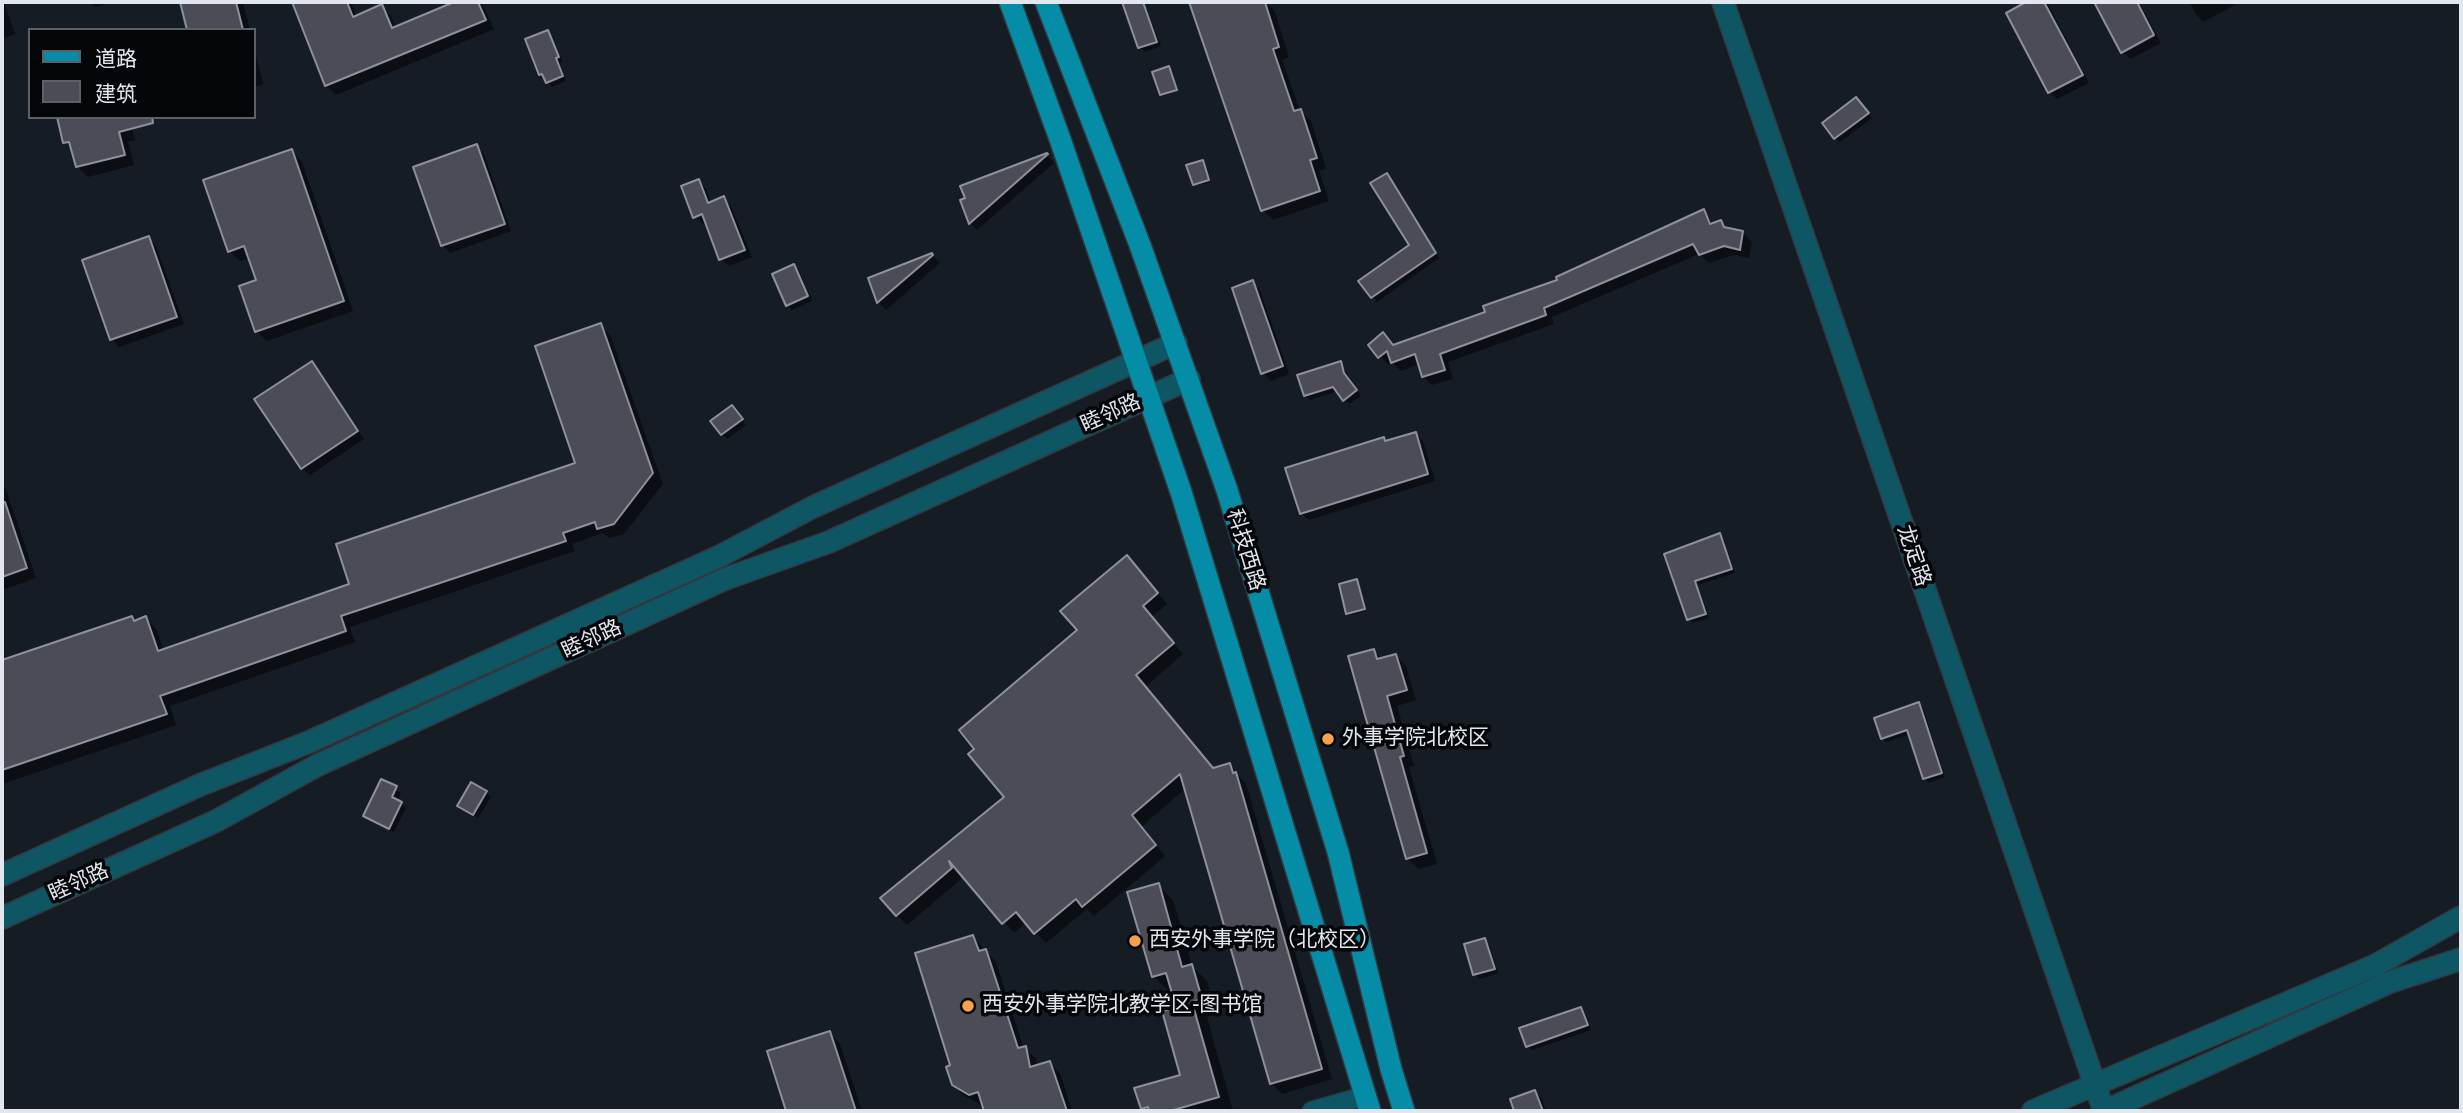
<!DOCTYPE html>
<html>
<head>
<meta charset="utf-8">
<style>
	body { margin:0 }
	#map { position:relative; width:2463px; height:1113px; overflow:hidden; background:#151c23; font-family:"DejaVu Sans","Noto Sans SC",sans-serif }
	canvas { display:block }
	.frame { position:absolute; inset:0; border:4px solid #e2e7ed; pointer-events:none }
	.legend { position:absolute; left:28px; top:28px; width:228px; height:91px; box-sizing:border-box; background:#040609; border:2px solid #5d6064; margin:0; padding:9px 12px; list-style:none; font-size:21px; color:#e2e7ed }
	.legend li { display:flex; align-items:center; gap:14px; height:35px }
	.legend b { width:35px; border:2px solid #5d6064 }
</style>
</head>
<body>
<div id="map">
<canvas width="2463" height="1113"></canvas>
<div class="frame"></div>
<ul class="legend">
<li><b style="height:9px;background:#058da7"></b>道路</li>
<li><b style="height:19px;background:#4c4c57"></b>建筑</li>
</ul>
</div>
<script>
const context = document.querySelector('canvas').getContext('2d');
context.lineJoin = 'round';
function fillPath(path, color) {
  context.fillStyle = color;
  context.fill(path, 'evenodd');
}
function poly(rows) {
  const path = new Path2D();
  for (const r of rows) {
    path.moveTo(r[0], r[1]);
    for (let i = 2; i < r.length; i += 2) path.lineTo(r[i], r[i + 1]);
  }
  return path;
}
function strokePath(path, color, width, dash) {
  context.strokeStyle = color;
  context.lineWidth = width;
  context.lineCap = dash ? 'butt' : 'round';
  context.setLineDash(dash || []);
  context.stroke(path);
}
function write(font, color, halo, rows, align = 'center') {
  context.font = font + ' "DejaVu Sans","Noto Sans SC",sans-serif';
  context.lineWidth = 7;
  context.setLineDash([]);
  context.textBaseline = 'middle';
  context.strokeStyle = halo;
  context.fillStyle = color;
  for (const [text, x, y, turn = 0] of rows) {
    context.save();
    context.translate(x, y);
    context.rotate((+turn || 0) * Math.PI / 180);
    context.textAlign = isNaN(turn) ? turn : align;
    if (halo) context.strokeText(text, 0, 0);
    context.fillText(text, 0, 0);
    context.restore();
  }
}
fillPath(poly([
	[2,2,4,2,15,34,2,39],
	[90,2,111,2,96,7],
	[182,2,243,2,250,30,189,30],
	[294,2,351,2,357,17,381,6,391,16,396,28,458,2,481,2,494,29,336,95,326,85],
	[1122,2,1144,2,1161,46,1145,52,1140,47],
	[1191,2,1265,2,1274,10,1289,57,1282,60,1300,111,1311,121,1326,168,1319,171,1329,201,1273,220,1263,210],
	[2030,2,2045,2,2048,4,2089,83,2057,99,2050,92,2008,13],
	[2096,2,2139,2,2161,43,2130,59,2122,52],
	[2189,2,2233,2,2235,5,2203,22,2196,14],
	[547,32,552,36,563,62,559,63,566,81,552,87,541,74],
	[254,47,263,84,254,87],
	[1169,68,1178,91,1163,96,1161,94],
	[1861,104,1872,118,1840,142,1836,138],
	[129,117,135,140,128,142,134,165,88,177,77,166,73,151,65,142],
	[477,146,484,154,511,231,450,253,442,245],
	[291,151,302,162,353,311,267,341,256,331,258,281,250,258,240,261,229,251],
	[1048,156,1054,163,977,230,970,223,963,187],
	[1203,162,1210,182,1196,186,1194,185],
	[1387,175,1439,258,1377,302,1361,281,1411,246],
	[698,181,706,189,711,203,724,199,731,206,752,257,729,266,721,259,707,223,703,224,697,218,710,213,695,217],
	[1704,212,1714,225,1721,222,1728,229,1743,233,1752,242,1749,258,1734,255,1709,263,1699,254,1552,317,1554,324,1448,362,1453,379,1432,385,1423,376,1419,364,1401,371,1392,362,1389,365,1380,356,1383,334,1394,346,1487,313,1560,281],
	[149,238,156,246,184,324,119,347,112,339],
	[932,255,940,263,886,310,879,302,870,279],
	[794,266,799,271,812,301,792,310,787,305],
	[1252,282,1260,290,1289,374,1271,381,1263,373],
	[600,325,610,335,663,484,624,534,609,538,603,533,572,544,575,551,350,627,355,642,170,706,176,725,2,784,2,662,131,618,136,622,146,618,156,629,164,651,351,585,578,464],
	[312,363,320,371,364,439,310,475,302,468],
	[1340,363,1361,396,1349,404,1338,391,1310,400,1305,395],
	[737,412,746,425,727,439,722,434],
	[1416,434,1423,441,1435,481,1309,520,1301,513,1383,439,1387,442],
	[2,485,6,490,36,578,2,590],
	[1720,536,1724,540,1735,573,1698,585,1709,618,1693,623,1689,619,1666,556],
	[1137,568,1167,604,1152,617,1183,654,1145,687,1214,770,1229,765,1246,784,1332,1079,1282,1094,1272,1083,1186,788,1141,827,1165,856,1094,916,1087,909,1046,943,1026,922,1014,933,958,868,961,879,907,925,897,915,1007,797,1079,630],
	[1357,581,1366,611,1349,615,1347,613],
	[1373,651,1382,659,1396,655,1406,666,1416,700,1397,706,1414,766,1409,767,1437,864,1418,869,1408,858],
	[1919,704,1923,708,1945,777,1929,783,1924,778,1910,734,1886,742,1882,738],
	[382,781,401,793,397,801,406,808,394,832,370,821,365,816],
	[486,792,491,797,478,818,459,805],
	[1158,885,1173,900,1192,966,1207,981,1216,1014,1207,1017,1233,1111,1146,1111,1142,1108,1182,1076,1178,1008,1173,990,1169,991,1153,976],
	[973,937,996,962,1024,1049,1036,1058,1037,1067,1050,1063,1060,1073,1072,1111,986,1111,984,1104,981,1105,964,1096,953,1085,953,1066],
	[1484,940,1489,945,1498,973,1480,979,1475,974],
	[1581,1009,1586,1014,1591,1030,1532,1050,1527,1046],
	[830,1033,840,1044,862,1111,788,1111,769,1052],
	[1535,1092,1542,1099,1546,1111,1516,1111,1512,1100]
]), '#0007');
const building = poly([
	[180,2,236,2,243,30,187,30,180,2],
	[292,2,347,2,353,17,382,4,392,28,454,2,478,2,486,20,325,86,292,2],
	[1122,2,1143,2,1157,42,1138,48,1122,2],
	[1189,2,1265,2,1279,47,1273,49,1294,111,1301,109,1317,158,1310,160,1320,191,1261,211,1189,2],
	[2026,2,2044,2,2083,75,2048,93,2006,13,2026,2],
	[2094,2,2137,2,2154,35,2121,53,2094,2],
	[548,30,559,57,556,58,563,76,546,83,542,74,539,75,525,39,548,30],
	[1169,66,1177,90,1160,95,1152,72,1169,66],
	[1856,97,1869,113,1834,139,1822,123,1856,97],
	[57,117,152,117,153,123,119,132,125,155,76,167,69,142,63,143,57,117],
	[477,144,505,224,441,246,413,167,477,144],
	[292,149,344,301,255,332,239,286,256,280,244,246,228,252,203,180,292,149],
	[1047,153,1048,154,969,224,960,200,965,198,960,186,1047,153],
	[1203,160,1209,180,1193,185,1186,165,1203,160],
	[1387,173,1436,253,1371,298,1358,281,1409,245,1370,183,1387,173],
	[699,179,708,203,724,196,745,250,719,260,702,214,693,218,681,186,699,179],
	[1704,209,1710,224,1721,220,1724,227,1743,231,1740,250,1724,246,1699,255,1693,244,1544,308,1546,315,1440,354,1445,370,1422,377,1415,354,1391,363,1387,351,1378,358,1368,345,1383,332,1393,345,1485,312,1483,306,1557,280,1556,277,1704,209],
	[149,236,177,317,110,340,82,260,149,236],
	[932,253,933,255,877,303,868,278,932,253],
	[794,264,808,296,786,306,772,274,794,264],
	[1253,280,1283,366,1261,374,1232,288,1253,280],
	[601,323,653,473,614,524,597,529,595,522,563,533,566,541,341,616,346,631,160,696,167,714,2,770,2,660,132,616,134,621,146,616,158,651,349,584,336,544,575,463,535,346,601,323],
	[312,361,358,431,301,469,254,399,312,361],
	[1341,361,1344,373,1357,390,1343,401,1333,387,1304,396,1297,375,1341,361],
	[732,405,743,419,721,435,710,421,732,405],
	[1416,432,1428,474,1300,514,1285,468,1384,437,1385,441,1416,432],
	[2,502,5,502,27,568,2,577,2,502],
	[1720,533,1732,569,1695,581,1706,614,1687,620,1664,554,1720,533],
	[1127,555,1158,593,1143,606,1174,643,1136,675,1213,768,1230,763,1233,773,1236,772,1322,1069,1270,1084,1180,774,1132,815,1156,845,1082,907,1076,899,1034,934,1016,912,1002,924,949,861,952,868,896,916,880,898,1004,797,968,754,974,749,959,730,1077,630,1060,611,1127,555],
	[1357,579,1365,609,1346,614,1339,584,1357,579],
	[1374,649,1377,659,1396,654,1407,690,1387,696,1404,756,1400,757,1427,853,1406,859,1348,656,1374,649],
	[1919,702,1942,773,1923,779,1907,730,1881,739,1874,718,1919,702],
	[381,779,397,786,392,797,402,802,389,829,363,816,381,779],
	[471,782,487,791,473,815,457,806,471,782],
	[1159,883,1182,967,1192,964,1202,999,1192,1002,1219,1097,1170,1111,1149,1111,1148,1107,1141,1109,1134,1088,1180,1075,1162,1011,1176,1007,1166,973,1152,977,1127,892,1159,883],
	[973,935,979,951,986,949,1018,1048,1026,1046,1030,1067,1050,1061,1067,1111,984,1111,978,1092,969,1095,952,1085,946,1067,950,1065,915,953,973,935],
	[1485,938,1495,969,1473,975,1464,944,1485,938],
	[1581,1007,1588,1025,1526,1047,1519,1028,1581,1007],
	[830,1031,856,1111,786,1111,767,1051,830,1031],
	[1535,1090,1543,1111,1514,1111,1510,1099,1535,1090]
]);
fillPath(building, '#4c4c57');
strokePath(building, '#90909d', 2);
const minor = poly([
	[1312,1111,1365,1096]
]);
const tertiary = poly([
	[1723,2,2104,1111],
	[2,875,200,785,309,742,718,557,813,507,1176,343],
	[2,918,216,821,318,765,725,579,829,542,1189,379],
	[2033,1111,2376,965,2461,917],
	[2105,1111,2390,982,2461,959]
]);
const primary = poly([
	[1010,2,1060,139,1181,492,1370,1111],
	[1046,2,1140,245,1227,490,1338,852,1391,1069,1404,1111]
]);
strokePath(minor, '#32383f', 21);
strokePath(tertiary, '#32383f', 24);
strokePath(primary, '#32383f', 24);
strokePath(minor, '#0f5665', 18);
strokePath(tertiary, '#0f5665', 21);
strokePath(primary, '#058da7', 21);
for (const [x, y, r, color] of [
	[1328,739,7,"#f9a04d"],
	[1135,941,7,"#f9a04d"],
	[968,1006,7,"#f9a04d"]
]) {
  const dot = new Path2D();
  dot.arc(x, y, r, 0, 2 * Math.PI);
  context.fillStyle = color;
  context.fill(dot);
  strokePath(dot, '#040609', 2.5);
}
write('21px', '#e2e7ed', '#040609', [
	["睦邻路",1111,414,-24],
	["科技西路",1245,550,73],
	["龙定路",1913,556,71],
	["睦邻路",592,640,-25],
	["睦邻路",79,883,-24]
]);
write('21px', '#e2e7ed', '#040609', [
	["外事学院北校区",1342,739],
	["西安外事学院（北校区）",1149,941],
	["西安外事学院北教学区-图书馆",982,1006]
], 'left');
</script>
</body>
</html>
